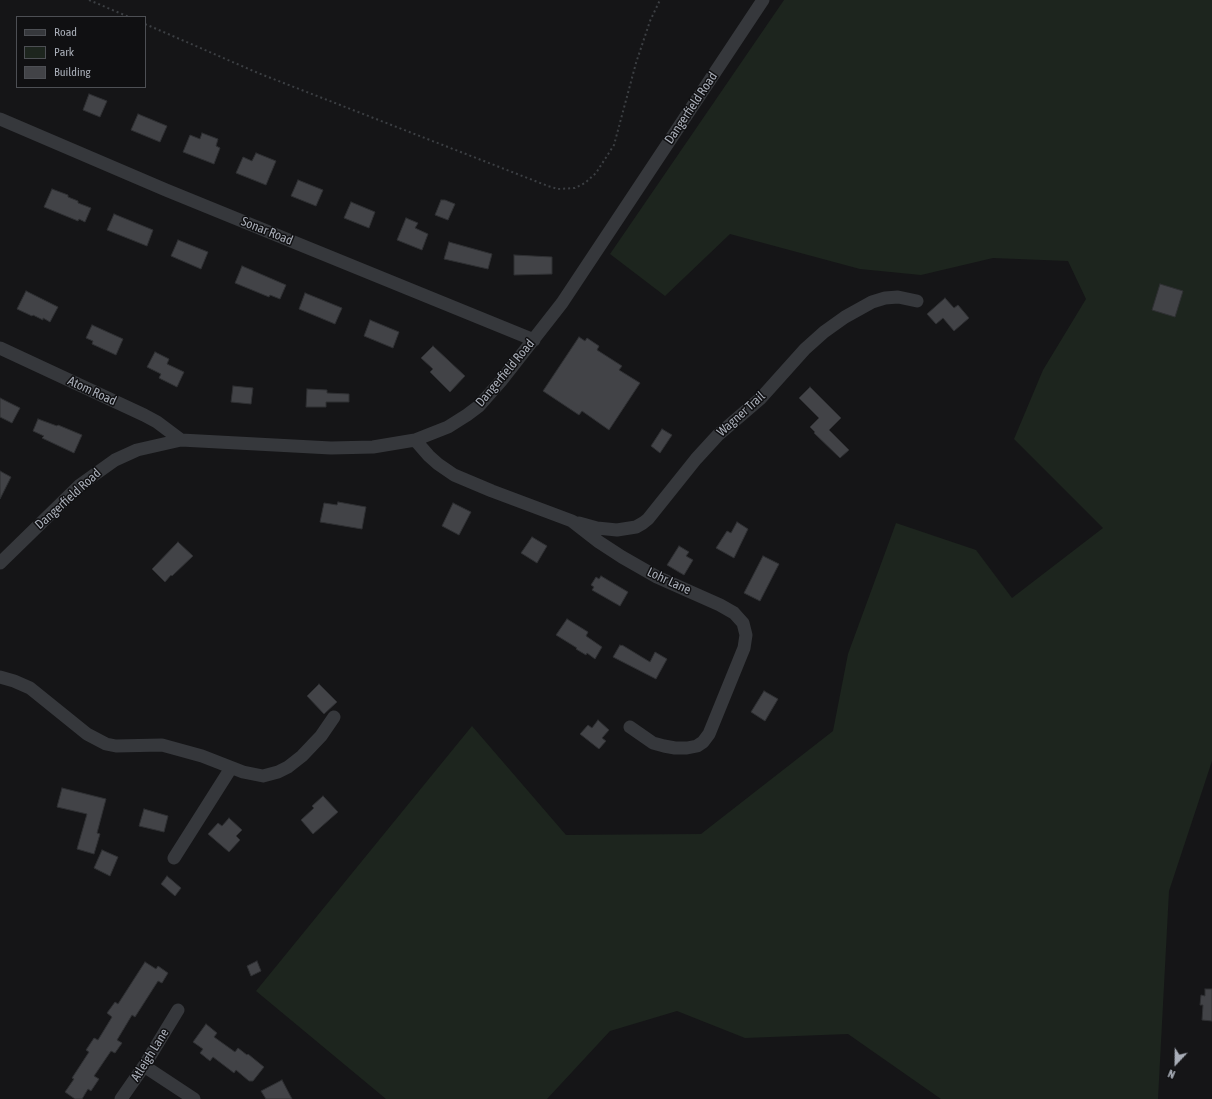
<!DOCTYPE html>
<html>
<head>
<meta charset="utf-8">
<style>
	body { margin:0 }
	#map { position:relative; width:1212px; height:1099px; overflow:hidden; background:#151517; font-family:"Asap Condensed",sans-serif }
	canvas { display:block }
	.legend { position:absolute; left:16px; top:16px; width:130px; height:72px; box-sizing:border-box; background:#101012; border:1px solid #4d4f54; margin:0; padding:5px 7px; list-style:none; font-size:12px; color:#a8adb7 }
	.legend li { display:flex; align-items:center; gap:8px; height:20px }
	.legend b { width:20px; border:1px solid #4d4f54 }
	.north { position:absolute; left:1156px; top:1043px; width:40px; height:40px; -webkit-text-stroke:3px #101012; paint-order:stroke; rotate:202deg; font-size:11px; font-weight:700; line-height:16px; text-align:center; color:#a8adb7 }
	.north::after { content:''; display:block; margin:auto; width:14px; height:18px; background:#a8adb7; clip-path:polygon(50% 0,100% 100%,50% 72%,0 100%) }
</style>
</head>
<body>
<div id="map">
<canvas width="1212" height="1099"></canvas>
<ul class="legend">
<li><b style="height:5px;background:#36383c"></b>Road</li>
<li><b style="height:11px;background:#1d251e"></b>Park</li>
<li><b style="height:11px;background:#424347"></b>Building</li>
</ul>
<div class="north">N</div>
</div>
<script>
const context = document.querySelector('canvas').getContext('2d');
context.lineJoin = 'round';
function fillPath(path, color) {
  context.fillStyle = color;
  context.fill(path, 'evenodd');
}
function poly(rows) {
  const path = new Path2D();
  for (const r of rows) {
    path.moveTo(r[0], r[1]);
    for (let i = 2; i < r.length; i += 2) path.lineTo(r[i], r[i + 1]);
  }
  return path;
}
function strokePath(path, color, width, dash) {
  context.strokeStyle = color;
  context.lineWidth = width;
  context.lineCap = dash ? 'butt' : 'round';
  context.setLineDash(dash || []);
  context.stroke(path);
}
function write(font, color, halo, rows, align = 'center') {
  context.font = font + ' "Asap Condensed",sans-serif';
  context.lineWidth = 3;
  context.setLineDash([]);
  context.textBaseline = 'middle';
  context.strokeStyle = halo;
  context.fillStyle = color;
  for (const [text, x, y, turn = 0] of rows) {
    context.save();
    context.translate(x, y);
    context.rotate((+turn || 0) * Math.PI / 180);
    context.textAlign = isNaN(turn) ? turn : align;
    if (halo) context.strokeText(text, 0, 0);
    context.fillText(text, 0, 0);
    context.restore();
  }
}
fillPath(poly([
	[784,0,1212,0,1212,761,1169,891,1158,1099,941,1099,848,1034,745,1038,677,1011,610,1031,547,1099,386,1099,256,991,472,726,566,835,701,834,833,731,848,654,896,523,976,550,1012,598,1103,528,1014,439,1043,370,1086,299,1068,261,993,258,921,275,860,269,730,234,665,296,610,254]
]), '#1d251e');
const building = poly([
	[89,94,107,101,100,117,83,110,89,94],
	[138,114,167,126,160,142,131,130,138,114],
	[202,133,218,139,216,146,220,148,214,164,183,152,190,135,200,139,202,133],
	[256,153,276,161,266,185,236,173,243,157,252,161,256,153],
	[298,180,323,190,316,206,291,196,298,180],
	[52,189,68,195,68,197,78,201,78,203,91,208,85,222,79,219,78,221,44,207,52,189],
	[441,200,445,200,455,204,448,220,435,215,441,200],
	[351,202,375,212,369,228,344,218,351,202],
	[114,214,153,230,147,246,107,230,114,214],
	[406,218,418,223,415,228,428,234,422,250,397,240,406,218],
	[178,240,208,252,201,269,171,256,178,240],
	[449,242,492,254,488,269,444,259,449,242],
	[514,255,552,257,552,274,514,275,514,255],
	[242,266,286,285,280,299,270,295,269,297,235,283,242,266],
	[1160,284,1183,291,1175,317,1152,310,1160,284],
	[26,291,58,307,50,322,43,318,43,320,33,315,32,316,17,309,26,291],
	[305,293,342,308,335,324,299,309,305,293],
	[945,298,954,308,958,305,969,318,954,331,943,318,936,324,927,314,945,298],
	[370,320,399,332,393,348,364,336,370,320],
	[92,325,123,339,116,355,92,344,93,341,86,338,92,325],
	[579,337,585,341,587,338,599,346,597,350,622,366,619,370,640,383,609,430,582,411,579,415,543,391,579,337],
	[433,346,465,376,450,392,430,372,433,369,421,358,433,346],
	[155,352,169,359,167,364,184,372,177,387,159,378,161,374,147,367,155,352],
	[233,386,253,388,251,404,231,402,233,386],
	[810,387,841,418,829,430,849,450,840,458,814,433,815,432,810,427,819,418,799,398,810,387],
	[307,389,327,390,327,393,349,394,349,402,326,402,326,407,306,407,307,389],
	[0,398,20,408,12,423,0,417,0,398],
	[38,419,57,426,58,425,82,435,74,453,42,438,44,436,33,431,38,419],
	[662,429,672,435,660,453,651,446,662,429],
	[0,471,11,477,0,499,0,471],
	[338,502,366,507,362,529,320,522,324,503,337,505,338,502],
	[453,503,471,512,459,535,442,526,453,503],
	[737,522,748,529,734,558,716,548,727,531,731,533,737,522],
	[532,537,547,546,537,563,521,553,532,537],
	[178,542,193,556,172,576,171,575,165,582,152,569,178,542],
	[679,546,689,552,686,556,693,560,684,575,667,565,679,546],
	[763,556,779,564,760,601,744,593,763,556],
	[601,576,628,592,620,606,592,590,594,587,591,585,596,577,599,579,601,576],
	[567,619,588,632,586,636,602,647,595,659,587,653,586,655,576,649,577,648,556,635,567,619],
	[620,645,621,646,622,645,650,662,655,652,667,659,656,679,613,657,620,645],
	[319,684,337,702,324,714,307,696,319,684],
	[764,691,778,699,765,721,751,712,764,691],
	[598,720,609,730,602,738,606,741,599,749,580,734,588,725,592,728,598,720],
	[62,788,106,799,97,833,100,834,94,854,77,849,87,814,57,807,62,788],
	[323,796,338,812,313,834,301,820,314,808,312,806,323,796],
	[144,809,168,816,164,832,139,826,144,809],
	[229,818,242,830,236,836,240,840,229,852,208,834,218,823,222,826,229,818],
	[102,850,118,857,110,876,94,868,102,850],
	[167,876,181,888,175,896,161,884,167,876],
	[257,961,261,971,251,976,247,966,257,961],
	[145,962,156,969,158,966,168,973,162,983,158,981,135,1017,132,1015,117,1040,122,1043,115,1053,111,1051,94,1076,99,1079,91,1091,88,1089,82,1099,75,1099,65,1092,74,1079,72,1078,89,1052,86,1050,94,1038,98,1040,112,1017,107,1013,115,1002,118,1004,145,962],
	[1205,989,1212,989,1212,1021,1202,1020,1203,1005,1200,1005,1201,995,1205,996,1205,989],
	[206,1024,217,1033,214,1037,235,1052,238,1048,247,1055,248,1054,264,1067,253,1081,249,1081,236,1070,234,1073,213,1057,210,1061,200,1053,203,1049,193,1042,206,1024],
	[282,1080,292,1099,266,1099,261,1091,282,1080]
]);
fillPath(building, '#424347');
strokePath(building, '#2f3033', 1);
strokePath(poly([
	[89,0,129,17],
	[145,24,258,73,548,186,558,189,575,188,585,183,596,173,614,145,636,63,650,21,660,0]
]), '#3c3f43', 2, [2, 3]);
strokePath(poly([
	[0,119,166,190,534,340],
	[0,348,144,415,157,422,181,440],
	[415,440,429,456,438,464,454,475,492,491,572,521,599,542,622,557,657,577,720,605,734,613,743,623,746,635,744,648,709,734,703,742,697,746,687,748,675,748,664,746,653,743,630,727],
	[579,523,597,528,617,530,636,527,643,523,648,519,696,459,718,435,761,398,805,349,824,332,845,317,872,302,885,298,898,297,917,301],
	[0,563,80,485,115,460,137,450,181,440,331,448,373,447,415,440,448,427,467,415,479,406,501,381,562,303,763,0],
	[0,677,14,681,30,688,87,734,106,744,116,746,162,745,202,756,243,772,263,776,278,772,288,767,302,756,321,736,334,717],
	[174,858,231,768],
	[144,1066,194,1099],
	[121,1099,144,1066,178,1010]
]), '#36383c', 13);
write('13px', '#a8adb7', '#101012', [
	["Dangerfield Road",691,108,-56],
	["Sonar Road",267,231,22],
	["Dangerfield Road",505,373,-50],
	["Atom Road",92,391,25],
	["Wagner Trail",741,414,-42],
	["Dangerfield Road",68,499,-42],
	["Lohr Lane",669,581,25],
	["Atleigh Lane",150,1055,-58]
]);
</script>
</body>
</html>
